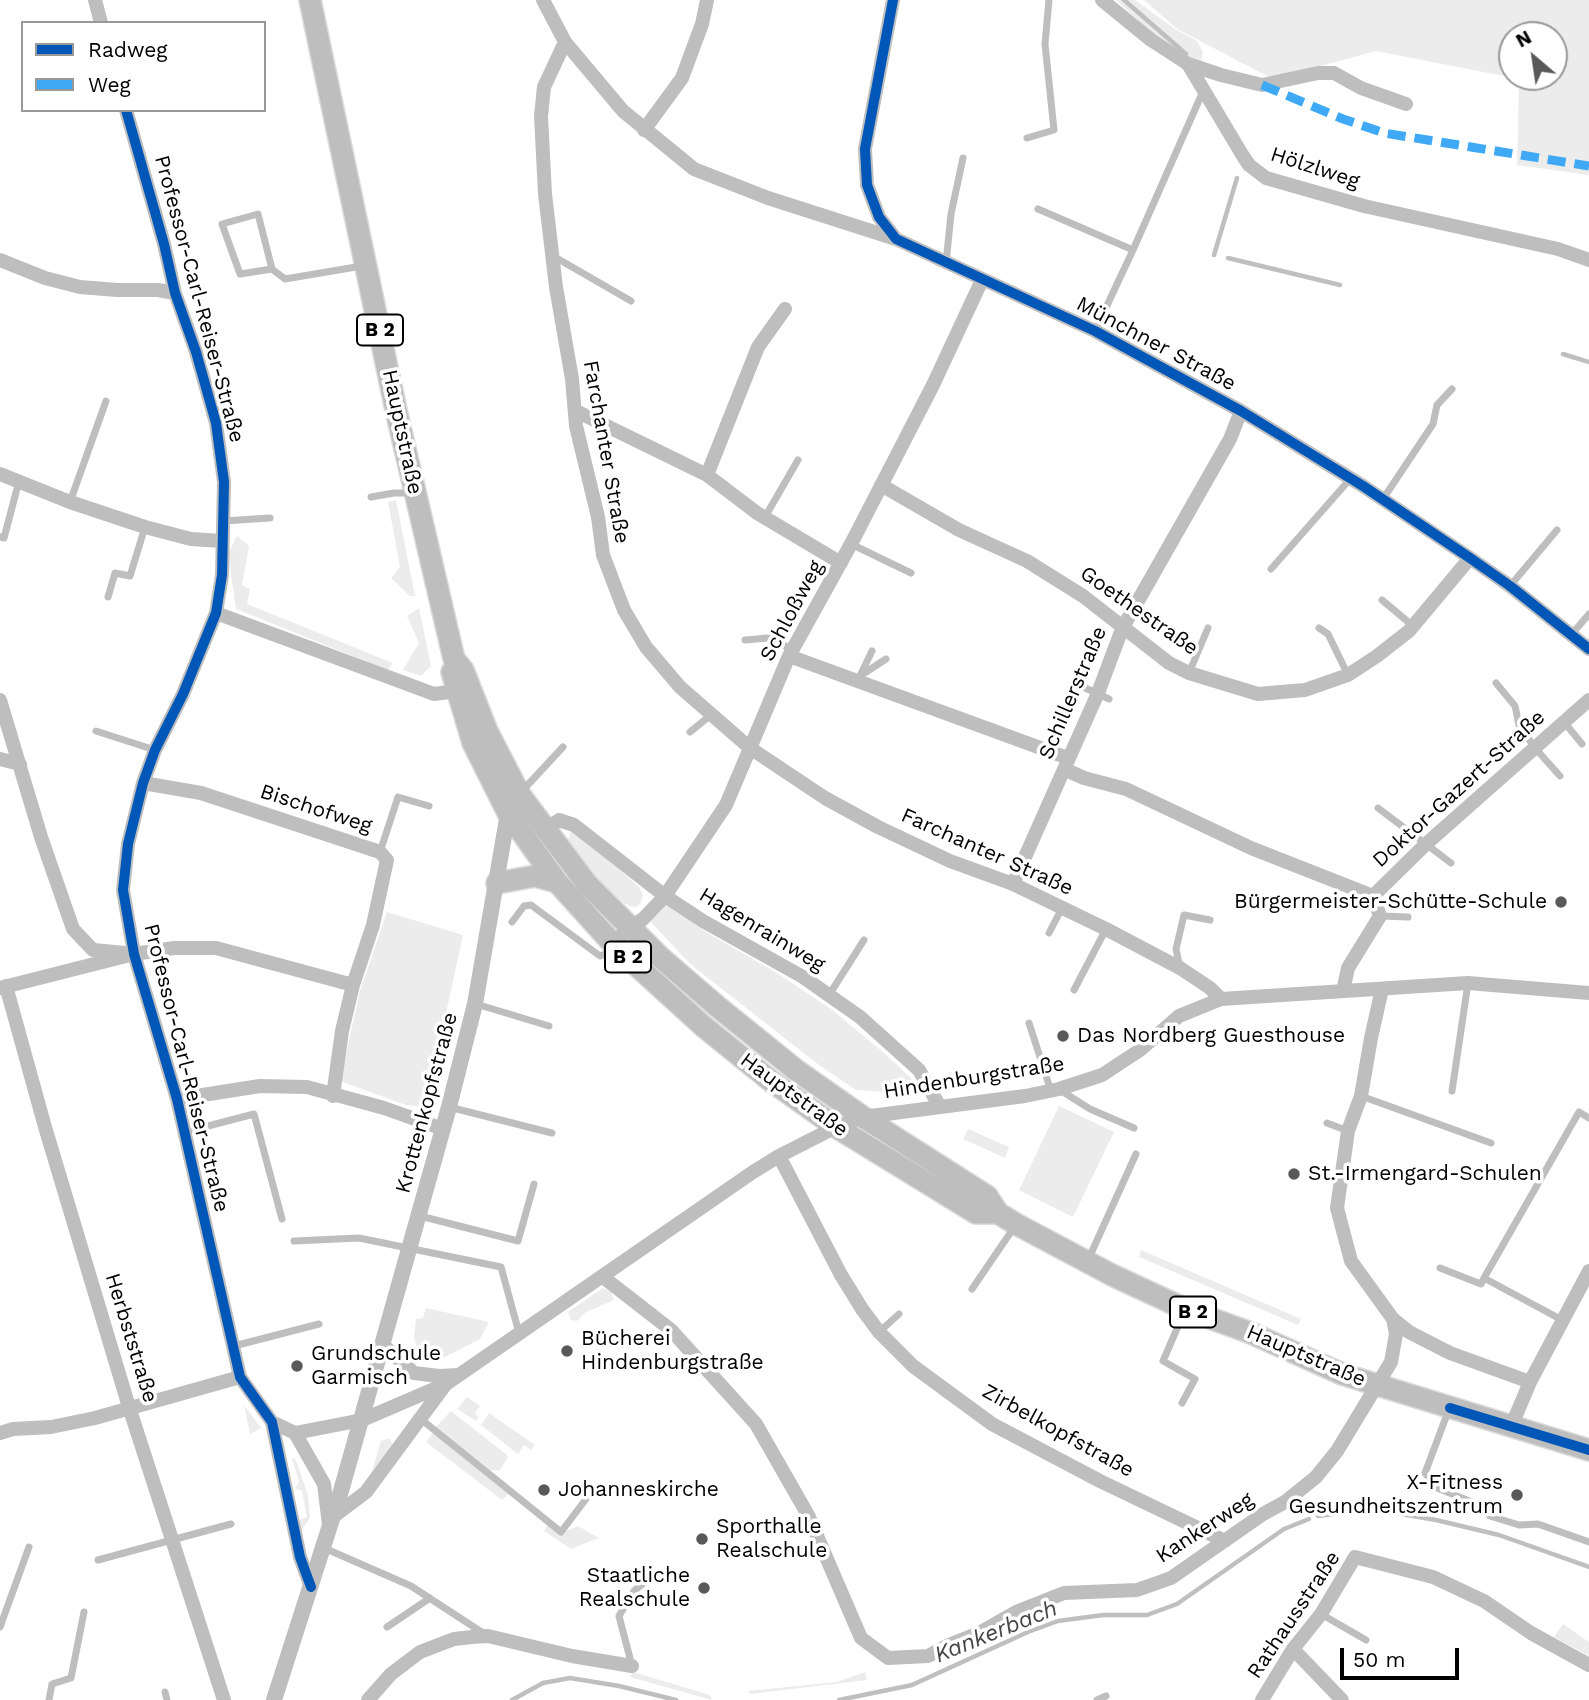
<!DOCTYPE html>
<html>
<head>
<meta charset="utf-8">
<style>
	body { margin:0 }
	#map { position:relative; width:1589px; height:1700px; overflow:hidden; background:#fff; font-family:"Work Sans",sans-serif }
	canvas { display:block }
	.legend { position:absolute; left:21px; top:21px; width:245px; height:91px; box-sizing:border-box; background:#fff; border:2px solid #999; margin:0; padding:9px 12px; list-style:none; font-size:21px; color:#000 }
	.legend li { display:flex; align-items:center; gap:14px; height:35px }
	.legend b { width:35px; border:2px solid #999 }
	.north { position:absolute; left:1498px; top:21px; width:70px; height:70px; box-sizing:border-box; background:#fff; border:2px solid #999; border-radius:50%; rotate:331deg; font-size:19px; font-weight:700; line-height:28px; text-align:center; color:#000 }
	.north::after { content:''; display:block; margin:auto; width:24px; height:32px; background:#595959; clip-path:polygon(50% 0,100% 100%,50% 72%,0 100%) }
	.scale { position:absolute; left:1340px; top:1648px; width:119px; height:32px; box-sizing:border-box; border:4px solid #000; border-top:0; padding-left:9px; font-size:21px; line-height:24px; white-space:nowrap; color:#000; -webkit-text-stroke:5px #fff; paint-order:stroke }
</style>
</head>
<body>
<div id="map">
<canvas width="1589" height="1700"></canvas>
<ul class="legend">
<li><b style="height:9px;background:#0057b8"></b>Radweg</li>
<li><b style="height:9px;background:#3fa9f5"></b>Weg</li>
</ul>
<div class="north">N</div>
<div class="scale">50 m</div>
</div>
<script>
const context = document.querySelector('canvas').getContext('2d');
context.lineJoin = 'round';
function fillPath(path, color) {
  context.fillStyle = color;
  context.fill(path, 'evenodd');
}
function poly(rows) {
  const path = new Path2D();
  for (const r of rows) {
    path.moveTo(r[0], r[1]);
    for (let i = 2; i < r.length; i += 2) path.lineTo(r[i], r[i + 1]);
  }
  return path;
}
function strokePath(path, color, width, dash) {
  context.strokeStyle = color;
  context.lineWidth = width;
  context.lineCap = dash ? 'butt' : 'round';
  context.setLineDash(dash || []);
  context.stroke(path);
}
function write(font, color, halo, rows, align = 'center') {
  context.font = font + ' "Work Sans",sans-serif';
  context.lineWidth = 7;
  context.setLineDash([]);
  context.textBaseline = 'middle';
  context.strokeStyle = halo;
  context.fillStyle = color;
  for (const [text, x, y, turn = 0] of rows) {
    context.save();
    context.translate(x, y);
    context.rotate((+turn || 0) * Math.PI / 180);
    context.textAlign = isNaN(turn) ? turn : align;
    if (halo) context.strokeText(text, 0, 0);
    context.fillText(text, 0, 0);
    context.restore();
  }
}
fillPath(poly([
	[1116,0,1135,0,1175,29,1197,41,1203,52,1201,63,1197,65,1163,43],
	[1144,0,1589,0,1589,175,1517,165,1519,79,1376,51,1273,79,1177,29],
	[1512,35,1554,35,1554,77,1512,77],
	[396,500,415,596,410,596,391,578,400,567,388,502],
	[237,536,249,546,242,585,250,589,247,604,393,663,388,670,236,609,228,554],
	[419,608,431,666,421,676,403,670,419,643,407,616],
	[571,829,586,839,639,887,643,895,641,903,636,907,629,906,612,896,591,872,568,841],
	[666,900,706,932,777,973,831,1009,883,1052,912,1079,918,1088,885,1092,856,1090,819,1065,690,964,650,921],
	[387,912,463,935,428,1096,423,1107,406,1105,340,1081,360,991],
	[1059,1106,1114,1132,1073,1217,1019,1190],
	[968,1129,1009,1147,1005,1158,963,1139],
	[1141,1250,1301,1319,1298,1325,1139,1257],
	[603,1288,611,1292,614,1300,586,1312,577,1321,571,1320,568,1312],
	[426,1308,489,1322,480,1339,437,1361,428,1361,420,1356,414,1338,416,1319,423,1318],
	[467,1397,480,1406,475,1413,479,1417,476,1421,457,1409],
	[244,1405,261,1428,250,1434],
	[451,1411,507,1455,508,1458,499,1471,490,1470,436,1427],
	[489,1413,535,1445,531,1450,524,1445,518,1454,481,1425],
	[433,1433,508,1494,502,1500,426,1442],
	[389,1438,393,1445,371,1475,381,1441],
	[292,1457,296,1461,308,1495,310,1518,300,1532,293,1522,307,1517,302,1491,295,1488,299,1482],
	[548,1525,561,1533,578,1526,599,1538,571,1549,544,1531],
	[1563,1624,1589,1642,1589,1656,1554,1637],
	[633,1672,710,1695,712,1700,630,1677],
	[865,1672,867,1680,750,1694,748,1691,837,1682]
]), '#ececec');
strokePath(poly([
	[1124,0,1186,54],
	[1214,255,1237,178],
	[1228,258,1340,285],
	[1563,354,1589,362],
	[1318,1516,1372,1509,1436,1520,1499,1535,1589,1567],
	[512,1700,543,1683,570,1678,619,1686,676,1700],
	[839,1700,912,1685,1028,1632,1058,1621,1103,1615,1147,1615,1177,1604,1284,1529,1309,1519]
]), '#bfbfbf', 4.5);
const primary = poly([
	[310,0,396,410,454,659,463,670,487,731,520,795,587,884,660,957,718,1007,796,1070,863,1117,987,1196,998,1213,1016,1224,1112,1275,1185,1309,1251,1333,1342,1374,1589,1450],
	[452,672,473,743,508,813,557,882,613,944,703,1026,771,1081,836,1127,976,1213,998,1213],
	[497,883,535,876,557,882]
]);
strokePath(primary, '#dbdbdb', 24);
strokePath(poly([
	[1027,138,1054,130,1045,44,1049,0],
	[1038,209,1133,250,1095,331],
	[1133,250,1204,89],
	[553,256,631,301],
	[946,263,951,214,963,158],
	[272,269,258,214,222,224,240,274,272,269,285,279,362,266],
	[371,497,394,493,412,493],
	[1383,499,1433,424,1437,405,1452,389],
	[70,502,106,401],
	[765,517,798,460],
	[223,521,270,518],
	[0,537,4,538,19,481],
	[851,544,911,573],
	[1271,569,1351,478],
	[1510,586,1557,530],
	[108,597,115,573,130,576,145,527],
	[1382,600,1413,626],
	[1319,628,1328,634,1348,675],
	[1571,635,1589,614],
	[745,640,768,638,794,650],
	[1189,673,1208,628],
	[860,676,886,659],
	[857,682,872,651],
	[1496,683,1515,706,1519,725,1535,748,1560,776],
	[1081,686,1109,699],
	[1564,722,1582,744],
	[96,731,155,750],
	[690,732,712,714],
	[523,790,563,747],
	[1378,808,1451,863],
	[380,852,398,797,429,806],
	[1381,916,1408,917],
	[512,922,524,906,531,905,600,956,605,954,611,947],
	[1049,933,1062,908],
	[1180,968,1176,949,1184,915,1210,920],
	[1074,990,1106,929],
	[829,995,864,940],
	[476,1004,549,1026],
	[1029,1023,1051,1091],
	[1060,1090,1090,1109,1134,1128],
	[1452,1091,1468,983],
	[1361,1096,1491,1143],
	[449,1107,552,1133],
	[1327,1123,1348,1131],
	[185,1132,254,1114,282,1219],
	[420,1216,518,1241,534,1184],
	[294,1241,359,1238,501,1267,519,1333],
	[1089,1258,1136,1154],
	[1440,1268,1481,1284,1484,1278],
	[972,1289,1015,1226],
	[1562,1320,1484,1278,1579,1112,1589,1118],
	[879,1332,899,1314],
	[234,1346,319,1324],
	[1182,1403,1195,1379,1163,1361,1185,1310],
	[1449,1409,1425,1473,1437,1488,1477,1504,1490,1516,1519,1525,1538,1524,1589,1542],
	[422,1420,561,1532,586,1499],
	[324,1548,411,1586,483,1633],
	[98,1560,231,1524],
	[1321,1614,1366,1640],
	[0,1627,29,1547],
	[387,1627,430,1598],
	[632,1666,619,1616,634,1591,651,1577],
	[165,1692,167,1700],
	[49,1700,52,1684,71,1678,84,1612],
	[1097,1700,1106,1696]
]), '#bebebe', 7);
strokePath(poly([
	[95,0,101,23],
	[543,0,565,42,623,111,694,169,768,198,896,239],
	[893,0,865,149,867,185,879,217,896,239,1095,331,1241,411,1363,486,1470,558,1510,586,1589,649],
	[1102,0,1151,40,1188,64,1243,156,1249,165,1266,178,1364,206,1558,249,1589,260],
	[565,42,544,87,541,116,545,194,556,287,572,379,576,426,598,517,603,555,624,610,646,647,680,687,750,748,825,798,878,827,950,861,1013,884,1106,929,1180,968,1210,988,1221,999],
	[1188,64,1221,75,1262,85,1318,73,1334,73,1361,88,1406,104],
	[126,110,164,244,175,293,196,352,216,423,224,482,222,575,216,613,183,694,155,750,143,783,128,844,123,890,134,954,177,1099,240,1377,272,1422,300,1557,311,1587],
	[644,130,682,78,702,24,707,0],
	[0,260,45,278,80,287,117,290,158,290,175,293],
	[576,411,707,475,757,513,841,563],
	[0,474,70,502,145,527,191,539,222,541],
	[707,475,758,347,785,309],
	[881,485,959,530,1027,561,1083,596,1169,663,1189,673,1258,694,1305,690,1348,675,1377,656,1409,631,1470,558],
	[216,613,434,694,456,691],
	[789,656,1068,758],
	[0,700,41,837,73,929,93,950,125,953],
	[0,759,20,764],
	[1064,769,1084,778,1126,789,1251,848,1373,896],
	[143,783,201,793,380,852,387,860,373,925,353,985,342,1031,333,1096],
	[544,830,559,820,574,825,665,896,703,921,803,977,860,1017,919,1070,940,1107],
	[1013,884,1098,693,1122,629,1230,439,1241,411],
	[613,944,629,928,643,919,665,896,726,805,789,656,851,544,933,385,982,280],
	[6,986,45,1127,129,1407,224,1700],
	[0,988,134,954,174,948,216,948,353,985],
	[1382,989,1371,1038,1361,1096,1348,1131,1337,1208,1351,1261,1393,1319,1409,1332,1450,1353,1530,1382],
	[1343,991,1348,968,1380,916,1373,896,1426,844,1589,700],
	[177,1099,260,1086,307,1087,384,1108,443,1129],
	[779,1156,841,1275,862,1309,879,1332,913,1366,992,1424,1100,1481,1225,1541],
	[603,1277,671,1330,756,1424,808,1515,861,1638,888,1658,928,1656,949,1645,979,1633,1016,1612,1064,1593,1137,1590,1171,1578,1263,1514,1285,1502,1316,1477,1337,1451,1391,1362,1396,1334,1393,1319],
	[383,1345,414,1373,439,1376,459,1375],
	[272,1422,295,1433,362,1420,446,1384,753,1172,779,1156,836,1127,863,1117,1025,1096,1059,1089,1102,1075,1140,1050,1179,1016,1221,999,1468,983,1589,993],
	[1511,1427,1530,1382,1589,1271],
	[0,1433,13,1429,51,1427,95,1418,240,1377],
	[295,1433,324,1484,329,1525],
	[333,1517,366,1492,445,1385],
	[1293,1649,1342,1700],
	[368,1700,391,1674,420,1652,454,1639,472,1637,488,1636,572,1656,632,1666],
	[1262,1700,1293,1649,1321,1614,1355,1557,1433,1577,1484,1601,1531,1633,1589,1665]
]), '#bebebe', 14);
strokePath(poly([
	[274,1700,341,1491,449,1107,475,1004,508,813,511,808]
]), '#bebebe', 16);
strokePath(primary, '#bebebe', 21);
strokePath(poly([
	[1262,85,1343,119,1384,133,1589,166]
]), '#3fa9f5', 9, [18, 9]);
strokePath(poly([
	[893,0,865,149,867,185,879,217,896,239,1095,331,1241,411,1363,486,1470,558,1510,586,1589,649],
	[126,110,164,244,175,293,196,352,216,423,224,482,222,575,216,613,183,694,155,750,143,783,128,844,123,890,134,954,177,1099,240,1377,272,1422,300,1557,311,1587],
	[1450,1408,1589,1450]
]), '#0057b8', 10);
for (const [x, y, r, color] of [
	[1561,902,7,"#595959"],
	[1063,1036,7,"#595959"],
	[1294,1174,7,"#595959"],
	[567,1351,7,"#595959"],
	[297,1366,7,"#595959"],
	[544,1490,7,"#595959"],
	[1517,1495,7,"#595959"],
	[702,1539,7,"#595959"],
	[704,1588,7,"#595959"]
]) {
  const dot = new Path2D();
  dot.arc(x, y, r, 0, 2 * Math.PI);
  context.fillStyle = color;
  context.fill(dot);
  strokePath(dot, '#fff', 2.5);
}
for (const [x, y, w] of [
	[380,330,46],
	[628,957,46],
	[1193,1312,46]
]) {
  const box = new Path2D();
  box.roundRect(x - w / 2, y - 15.5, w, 31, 5);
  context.fillStyle = '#fff';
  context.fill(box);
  strokePath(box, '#000', 2);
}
write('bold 19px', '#000', null, [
	["B 2",380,330],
	["B 2",628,957],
	["B 2",1193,1312]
]);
write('21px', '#000', '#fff', [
	["Hölzlweg",1315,168,18],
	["Professor-Carl-Reiser-Straße",199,299,75],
	["Münchner Straße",1156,344,28],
	["Hauptstraße",402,432,78],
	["Farchanter Straße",606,452,80],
	["Schloßweg",792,611,-62],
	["Goethestraße",1139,611,35],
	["Schillerstraße",1073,693,-67],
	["Doktor-Gazert-Straße",1459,789,-42],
	["Bischofweg",316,809,18],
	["Farchanter Straße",987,852,24],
	["Hagenrainweg",762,930,31],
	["Professor-Carl-Reiser-Straße",186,1068,76],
	["Hindenburgstraße",974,1078,-9],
	["Hauptstraße",794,1095,36],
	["Krottenkopfstraße",427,1103,-75],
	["Herbststraße",131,1338,73],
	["Hauptstraße",1306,1356,23],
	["Zirbelkopfstraße",1058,1431,29],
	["Kankerweg",1205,1528,-33],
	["Rathausstraße",1294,1615,-56]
]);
write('21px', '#000', '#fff', [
	["Bürgermeister-Schütte-Schule",1547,902,"right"],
	["Das Nordberg Guesthouse",1077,1036],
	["St.-Irmengard-Schulen",1308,1174],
	["Bücherei",581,1339],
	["Hindenburgstraße",581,1363],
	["Grundschule",311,1354],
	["Garmisch",311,1378],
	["X-Fitness",1503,1483,"right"],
	["Gesundheitszentrum",1503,1507,"right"],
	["Johanneskirche",558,1490],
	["Sporthalle",716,1527],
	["Realschule",716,1551],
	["Staatliche",690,1576,"right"],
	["Realschule",690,1600,"right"]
], 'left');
write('italic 23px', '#444', '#fff', [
	["Kankerbach",996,1632,-22]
]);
</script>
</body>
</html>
